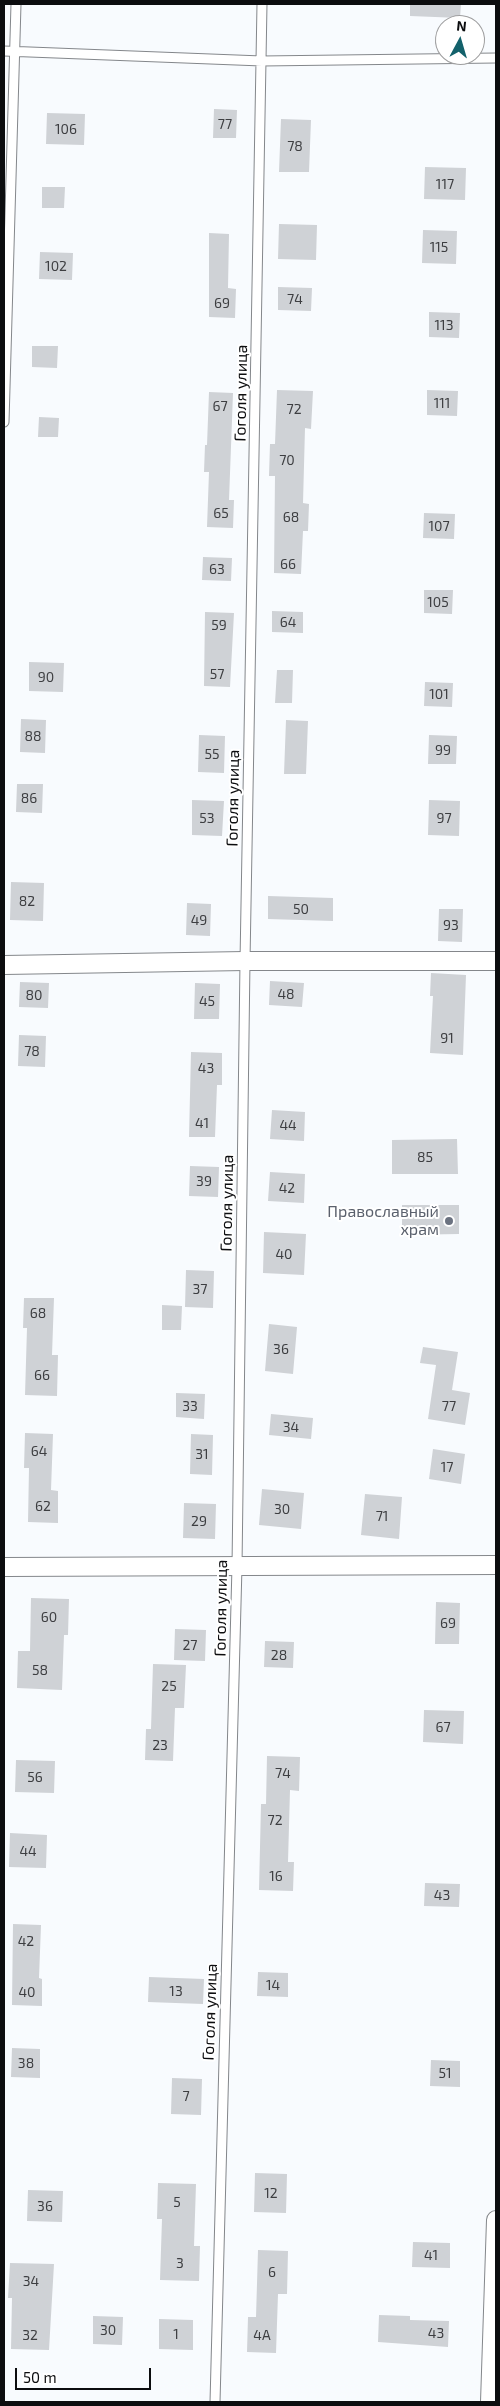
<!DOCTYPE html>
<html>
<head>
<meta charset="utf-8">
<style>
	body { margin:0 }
	#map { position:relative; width:500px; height:2406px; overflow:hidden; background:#f8fbfe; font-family:"Exo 2",sans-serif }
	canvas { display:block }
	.frame { position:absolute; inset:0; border:5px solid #0c0d0f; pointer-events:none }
	.north { position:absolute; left:435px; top:15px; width:50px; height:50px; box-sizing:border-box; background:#fff; border:1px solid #9e9e9f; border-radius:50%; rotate:6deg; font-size:14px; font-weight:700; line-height:20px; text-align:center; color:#0c0d0f }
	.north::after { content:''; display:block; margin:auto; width:18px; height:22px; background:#13616b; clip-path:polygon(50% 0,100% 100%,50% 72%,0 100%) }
	.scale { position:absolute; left:15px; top:2368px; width:136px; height:22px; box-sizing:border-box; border:2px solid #0c0d0f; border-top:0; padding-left:6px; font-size:15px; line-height:18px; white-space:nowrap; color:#0c0d0f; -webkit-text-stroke:4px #fff; paint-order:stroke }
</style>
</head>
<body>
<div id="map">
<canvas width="500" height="2406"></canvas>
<div class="frame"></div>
<div class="north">N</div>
<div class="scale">50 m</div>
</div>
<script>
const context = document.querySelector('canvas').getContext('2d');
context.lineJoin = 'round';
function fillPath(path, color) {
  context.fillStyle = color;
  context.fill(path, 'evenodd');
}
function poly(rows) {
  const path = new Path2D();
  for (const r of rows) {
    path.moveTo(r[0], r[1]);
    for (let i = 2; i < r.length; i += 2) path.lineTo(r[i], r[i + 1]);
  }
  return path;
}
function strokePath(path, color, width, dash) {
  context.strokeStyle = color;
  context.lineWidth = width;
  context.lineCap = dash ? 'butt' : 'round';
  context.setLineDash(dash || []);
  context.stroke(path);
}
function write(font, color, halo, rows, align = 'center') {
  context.font = font + ' "Exo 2",sans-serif';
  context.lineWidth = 4;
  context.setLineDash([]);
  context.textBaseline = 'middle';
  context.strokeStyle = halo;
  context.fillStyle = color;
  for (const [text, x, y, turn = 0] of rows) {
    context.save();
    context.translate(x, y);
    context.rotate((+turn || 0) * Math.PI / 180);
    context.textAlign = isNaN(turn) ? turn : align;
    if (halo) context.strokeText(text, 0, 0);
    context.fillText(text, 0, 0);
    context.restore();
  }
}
fillPath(poly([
	[410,4,461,4,460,18,410,16],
	[214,109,237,110,236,138,213,138],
	[47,113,85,114,84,145,46,144],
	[281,119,311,120,309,172,279,172],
	[425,167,466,168,465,200,424,199],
	[42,187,65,187,64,208,42,208],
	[279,224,317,225,316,260,278,259],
	[423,230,457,231,456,264,422,263],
	[209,233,229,234,228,288,236,289,235,318,209,317],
	[40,252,73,253,72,280,39,279],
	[278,287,312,288,311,311,278,310],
	[429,312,460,313,459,338,429,337],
	[32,346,58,346,57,368,32,367],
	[277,390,313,391,311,429,305,428,303,503,309,504,308,531,303,531,301,574,274,573,275,476,269,476,270,444,275,444],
	[427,390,458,391,457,416,427,415],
	[209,392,233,393,229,500,234,500,233,528,207,527,209,472,204,472,205,445,207,445],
	[39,417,59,418,58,437,38,437],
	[424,513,455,514,454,539,423,538],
	[203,557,232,558,231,581,202,580],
	[424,590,453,590,452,614,424,613],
	[272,611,303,612,303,633,272,632],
	[205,612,234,613,230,687,204,686],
	[29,662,64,663,63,692,29,691],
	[277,670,293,670,292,703,275,703],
	[425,682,453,683,452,707,424,706],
	[21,719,46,720,45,753,20,752],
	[286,720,308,721,306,774,284,774],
	[199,735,225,736,224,773,198,772],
	[429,735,457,736,456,764,428,764],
	[17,784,43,784,42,813,16,812],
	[192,800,224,801,222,836,192,835],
	[429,800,460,801,459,836,428,835],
	[11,882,44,883,43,921,10,920],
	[268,896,333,898,333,921,268,919],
	[187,903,211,904,210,936,186,935],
	[439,909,463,909,462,942,438,941],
	[431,973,466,975,463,1055,430,1053,433,996,430,996],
	[270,981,304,983,302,1007,269,1005],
	[20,982,49,983,48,1008,19,1007],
	[195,983,220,984,219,1019,194,1019],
	[19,1035,46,1036,45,1067,18,1066],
	[191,1052,222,1053,222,1085,217,1085,215,1137,189,1137],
	[272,1110,305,1112,304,1141,270,1139],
	[457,1139,458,1174,392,1174,392,1140],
	[190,1166,219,1167,218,1197,189,1196],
	[270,1172,305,1174,304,1203,268,1201],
	[402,1205,459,1205,459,1234,402,1235],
	[264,1232,306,1234,304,1275,263,1273],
	[186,1270,214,1271,213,1308,185,1307],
	[24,1298,54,1298,52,1355,58,1355,57,1396,25,1395,27,1328,23,1328],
	[162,1305,182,1306,181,1330,162,1330],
	[269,1324,297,1327,293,1374,265,1371],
	[423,1347,458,1352,452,1390,470,1393,465,1425,428,1419,436,1365,420,1363],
	[176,1393,205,1394,204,1419,176,1417],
	[271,1414,313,1418,311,1439,269,1435],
	[25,1433,53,1434,51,1490,58,1491,58,1523,28,1522,29,1468,24,1468],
	[191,1434,213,1435,212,1475,190,1474],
	[433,1449,465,1454,461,1484,429,1479],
	[262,1489,304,1493,301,1529,259,1525],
	[365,1494,402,1497,399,1539,361,1535],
	[184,1503,216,1504,215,1539,183,1538],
	[31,1598,69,1599,68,1635,64,1635,62,1690,17,1688,18,1651,30,1651],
	[436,1602,460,1603,459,1644,435,1644],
	[175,1629,206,1630,205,1661,174,1660],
	[265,1641,294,1642,293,1668,264,1667],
	[153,1664,186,1665,184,1708,175,1708,173,1761,145,1760,146,1729,151,1729],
	[424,1710,464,1711,463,1744,423,1742],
	[267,1756,300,1757,299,1791,290,1790,288,1862,294,1862,293,1891,259,1890,261,1804,266,1804],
	[16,1760,55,1761,54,1793,15,1792],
	[10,1833,47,1835,46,1868,9,1867],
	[425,1883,460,1884,459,1907,424,1906],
	[13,1924,41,1925,39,1978,42,1979,42,2006,12,2005],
	[258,1972,288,1973,288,1997,257,1996],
	[149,1977,204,1979,203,2004,148,2002],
	[12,2048,40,2049,40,2078,11,2077],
	[431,2060,460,2061,460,2087,430,2086],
	[172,2078,202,2079,201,2115,171,2114],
	[255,2173,287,2174,286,2213,254,2212],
	[158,2183,196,2184,194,2246,200,2246,199,2281,160,2280,162,2219,157,2219],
	[28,2190,63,2191,62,2222,27,2221],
	[413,2242,450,2243,450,2268,412,2267],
	[258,2250,288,2251,287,2294,278,2294,276,2353,247,2352,248,2317,256,2317],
	[10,2263,54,2264,49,2350,11,2349,12,2298,8,2298],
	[379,2315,410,2316,410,2320,449,2321,448,2347,378,2342],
	[93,2316,123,2317,122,2345,93,2344],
	[159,2319,193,2320,193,2350,159,2349]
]), '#cfd2d6');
const lane = poly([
	[4,51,262,61,496,58],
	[4,422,16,4],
	[215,2402,237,1566,245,961,262,4]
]);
const street = poly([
	[4,965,245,961,496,961],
	[4,1567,496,1565],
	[490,2402,496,2220]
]);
strokePath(lane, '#84878b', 11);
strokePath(street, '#84878b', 20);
strokePath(lane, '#fff', 9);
strokePath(street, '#fff', 18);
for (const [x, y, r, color] of [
	[449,1221,5,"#6b7280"]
]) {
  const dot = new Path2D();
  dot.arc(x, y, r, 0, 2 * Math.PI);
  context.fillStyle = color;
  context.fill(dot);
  strokePath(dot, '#fff', 2);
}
write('14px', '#3d3e41', null, [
	["77",225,124],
	["106",66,129],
	["78",295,146],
	["117",445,184],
	["115",439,247],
	["102",56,266],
	["74",295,299],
	["69",222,303],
	["113",444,325],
	["111",442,403],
	["67",220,406],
	["72",294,409],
	["70",287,460],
	["65",221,513],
	["68",291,517],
	["107",439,526],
	["66",288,564],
	["63",217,569],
	["105",438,602],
	["64",288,622],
	["59",219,625],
	["57",217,674],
	["90",46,677],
	["101",439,694],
	["88",33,736],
	["99",443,750],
	["55",212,754],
	["86",29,798],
	["53",207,818],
	["97",444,818],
	["82",27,901],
	["50",301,909],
	["49",199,920],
	["93",451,925],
	["48",286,994],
	["80",34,995],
	["45",207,1001],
	["91",447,1038],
	["78",32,1051],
	["43",206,1068],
	["41",202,1123],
	["44",288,1125],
	["85",425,1157],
	["39",204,1181],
	["42",287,1188],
	["40",284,1254],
	["37",200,1289],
	["68",38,1313],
	["36",281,1349],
	["66",42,1375],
	["33",190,1406],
	["77",449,1406],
	["34",291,1427],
	["64",39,1451],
	["31",202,1454],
	["17",447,1467],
	["62",43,1506],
	["30",282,1509],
	["71",382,1516],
	["29",199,1521],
	["60",49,1617],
	["69",448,1623],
	["27",190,1645],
	["28",279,1655],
	["58",40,1670],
	["25",169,1686],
	["67",443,1727],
	["23",160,1745],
	["74",283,1773],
	["56",35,1777],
	["72",275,1820],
	["44",28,1851],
	["16",276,1876],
	["43",442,1895],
	["42",26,1941],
	["14",273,1985],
	["13",176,1991],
	["40",27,1992],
	["38",26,2063],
	["51",445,2073],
	["7",186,2096],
	["12",271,2193],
	["5",177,2202],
	["36",45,2206],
	["41",431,2255],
	["3",180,2263],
	["6",272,2272],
	["34",31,2281],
	["30",108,2330],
	["43",436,2333],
	["1",176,2334],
	["32",30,2335],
	["4А",262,2335]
]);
write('16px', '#0c0d0f', '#fff', [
	["Гоголя улица",241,393,-89],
	["Гоголя улица",233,798,-89],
	["Гоголя улица",227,1203,-89],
	["Гоголя улица",221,1608,-89],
	["Гоголя улица",210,2012,-88]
]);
write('16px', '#5b616d', '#fff', [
	["Православный",439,1212],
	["храм",439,1230]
], 'right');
</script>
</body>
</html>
